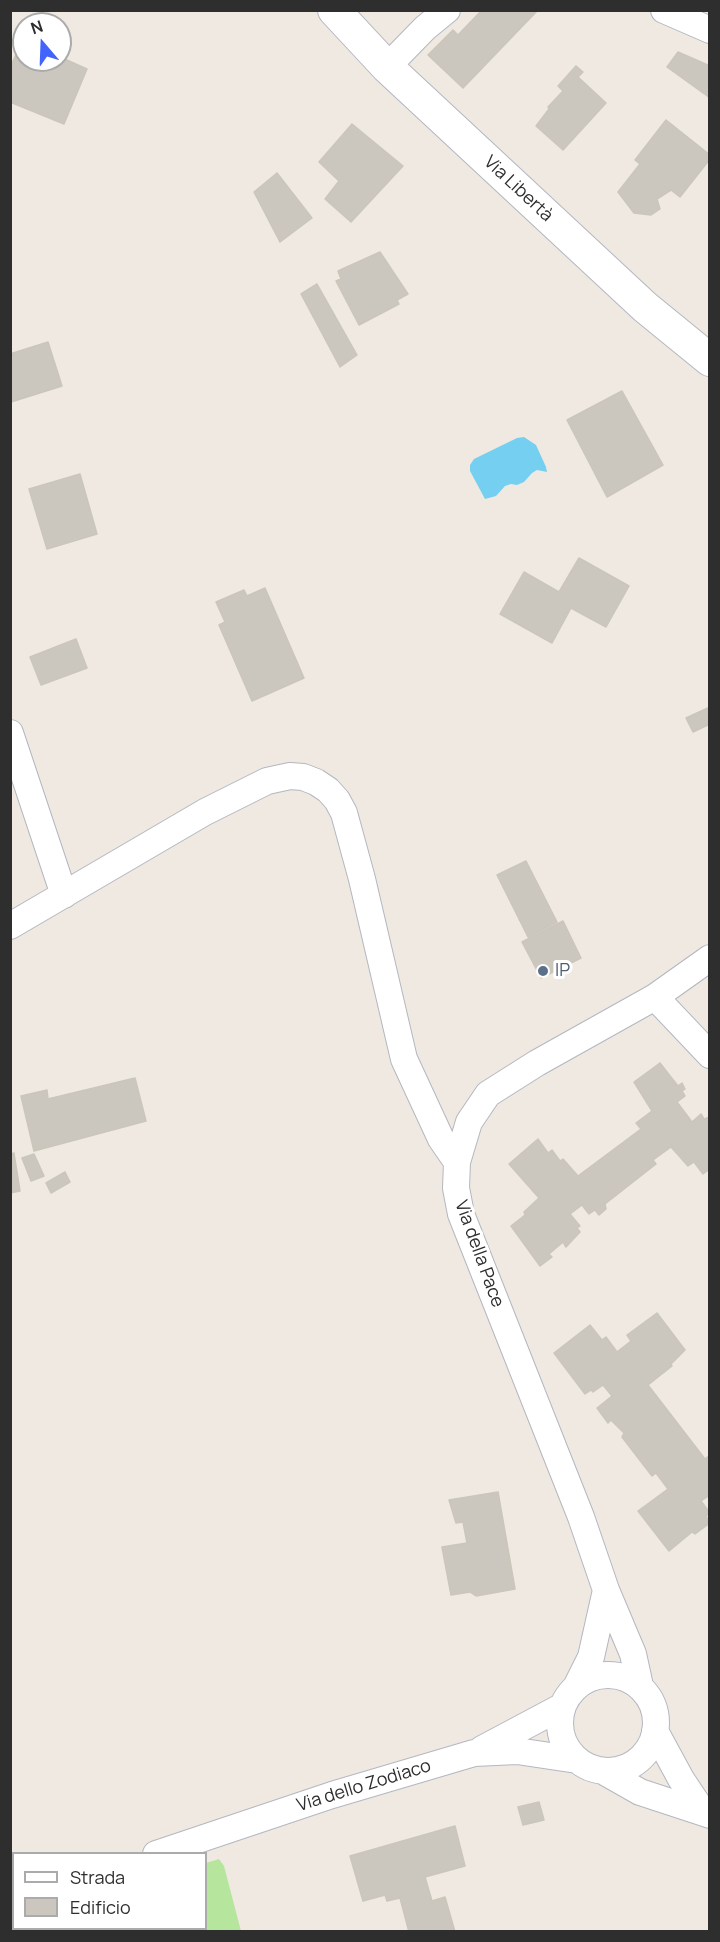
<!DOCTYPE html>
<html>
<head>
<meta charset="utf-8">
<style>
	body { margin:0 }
	#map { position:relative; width:720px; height:1942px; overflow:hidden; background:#efe9e1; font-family:Manrope,sans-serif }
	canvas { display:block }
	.frame { position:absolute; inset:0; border:12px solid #2e2e2e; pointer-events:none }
	.legend { position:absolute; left:12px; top:1852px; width:195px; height:78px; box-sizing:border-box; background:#fff; border:2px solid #ababab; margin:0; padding:8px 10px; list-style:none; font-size:18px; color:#2e2e2e }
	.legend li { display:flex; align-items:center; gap:12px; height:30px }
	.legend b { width:30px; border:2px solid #ababab }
	.north { position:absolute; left:12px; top:12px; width:60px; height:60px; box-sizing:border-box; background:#fff; border:2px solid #ababab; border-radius:50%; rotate:341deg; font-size:16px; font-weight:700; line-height:24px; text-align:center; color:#2e2e2e }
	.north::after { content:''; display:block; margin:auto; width:21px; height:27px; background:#4264fb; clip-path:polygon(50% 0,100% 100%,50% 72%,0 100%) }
</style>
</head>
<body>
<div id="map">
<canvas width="720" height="1942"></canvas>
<div class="frame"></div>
<ul class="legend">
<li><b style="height:8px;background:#fff"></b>Strada</li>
<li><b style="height:16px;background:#cbc7bf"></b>Edificio</li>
</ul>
<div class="north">N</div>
</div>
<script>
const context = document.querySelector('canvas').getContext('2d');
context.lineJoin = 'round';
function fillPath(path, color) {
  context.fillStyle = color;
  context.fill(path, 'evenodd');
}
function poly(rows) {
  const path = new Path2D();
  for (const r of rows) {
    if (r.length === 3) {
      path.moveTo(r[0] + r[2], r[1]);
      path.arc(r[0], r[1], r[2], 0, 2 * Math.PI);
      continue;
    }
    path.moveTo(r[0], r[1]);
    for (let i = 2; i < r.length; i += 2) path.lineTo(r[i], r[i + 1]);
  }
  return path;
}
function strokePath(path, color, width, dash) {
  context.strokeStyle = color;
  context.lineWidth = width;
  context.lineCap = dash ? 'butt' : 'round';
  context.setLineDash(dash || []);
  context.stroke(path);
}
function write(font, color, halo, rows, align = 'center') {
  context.font = font + ' Manrope,sans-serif';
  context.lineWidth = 6;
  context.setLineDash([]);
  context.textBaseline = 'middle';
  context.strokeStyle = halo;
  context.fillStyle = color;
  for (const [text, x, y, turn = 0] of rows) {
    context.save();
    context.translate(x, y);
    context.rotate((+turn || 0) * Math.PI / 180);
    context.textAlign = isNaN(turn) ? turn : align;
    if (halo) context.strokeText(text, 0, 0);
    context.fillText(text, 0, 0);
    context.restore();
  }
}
fillPath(poly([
	[219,1859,224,1866,241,1931,80,1931,82,1928,206,1928,206,1863]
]), '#b6e59e');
fillPath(poly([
	[524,437,536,445,546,467,547,472,537,470,532,473,524,482,517,485,511,484,505,486,496,496,485,499,470,471,470,465,474,459,517,438]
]), '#75cff0');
const building = poly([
	[482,10,538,10,463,88,428,55,453,30,458,35,482,10],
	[22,41,24,42,24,60,60,60,60,57,87,69,64,124,10,102,10,68,22,41],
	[678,52,710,66,710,98,667,67,678,52],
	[576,66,583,72,578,77,606,103,563,150,536,126,549,109,548,107,563,91,558,86,576,66],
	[666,120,710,155,710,159,680,197,671,190,657,199,660,209,651,215,634,213,618,192,640,164,635,160,666,120],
	[352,124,403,166,351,222,325,199,339,181,319,162,352,124],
	[277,173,312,218,280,242,254,192,277,173],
	[380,252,408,294,397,300,399,304,359,325,336,281,341,279,338,271,380,252],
	[317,284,357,355,340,367,301,294,317,284],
	[48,342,62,386,11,402,10,354,48,342],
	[622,391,663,465,607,497,567,420,622,391],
	[80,474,97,534,47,549,29,489,80,474],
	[579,558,629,586,606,627,571,608,552,643,500,614,524,572,559,592,579,558],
	[265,588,304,678,252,701,219,625,225,622,216,602,244,590,247,596,265,588],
	[76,639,87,668,41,685,30,657,76,639],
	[710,707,710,724,693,732,686,718,710,707],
	[526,861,557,922,528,937,497,875,526,861],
	[563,921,581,958,541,978,522,942,563,921],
	[660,1063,678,1086,682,1083,685,1089,682,1091,685,1096,677,1102,692,1122,701,1114,704,1119,710,1117,710,1169,703,1174,694,1162,688,1166,671,1147,653,1160,656,1164,605,1204,606,1209,599,1215,595,1210,589,1214,582,1205,570,1214,580,1226,577,1228,580,1232,566,1247,563,1242,549,1254,552,1257,540,1266,511,1226,525,1215,524,1212,539,1198,509,1164,538,1139,548,1153,552,1150,560,1161,563,1159,578,1176,641,1129,636,1123,652,1111,634,1082,660,1063],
	[135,1078,146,1121,34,1151,21,1096,47,1090,48,1099,135,1078],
	[14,1153,20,1191,10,1193,10,1154,14,1153],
	[34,1154,44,1176,31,1181,22,1158,34,1154],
	[65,1172,70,1182,51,1193,46,1183,65,1172],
	[657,1313,685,1350,671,1364,672,1366,648,1385,705,1459,710,1455,710,1495,701,1501,710,1513,706,1516,710,1523,695,1534,692,1532,669,1551,638,1511,668,1489,656,1473,652,1476,622,1437,624,1433,611,1420,608,1423,597,1408,612,1396,603,1385,593,1392,591,1390,585,1394,554,1353,590,1325,602,1340,606,1337,617,1352,631,1341,627,1335,657,1313],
	[498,1492,515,1589,476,1596,470,1592,451,1595,442,1547,467,1543,463,1522,456,1523,449,1500,498,1492],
	[539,1802,544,1820,523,1825,518,1807,539,1802],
	[455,1826,465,1866,425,1877,432,1901,445,1897,455,1932,409,1932,400,1898,387,1901,385,1895,363,1901,350,1856,455,1826]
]);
fillPath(building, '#cbc7bf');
strokePath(building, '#cbc5ba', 1.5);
const minor = poly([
	[664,10,710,30],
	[387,67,425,28,447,10],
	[10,733,64,895],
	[10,926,205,812,267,781,290,776,303,777,316,782,328,790,337,800,344,813,362,879,404,1059,441,1139,457,1162],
	[655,997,710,1055],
	[608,1723,48],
	[577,1685,591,1657,606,1590],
	[640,1686,633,1654,606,1590,581,1517,461,1214,456,1188,457,1162,469,1122,488,1094,537,1063,655,997,710,958],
	[655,1731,681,1779,703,1812],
	[482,1749,561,1707],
	[603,1771,640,1792,710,1815],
	[156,1854,332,1795,474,1753,517,1751,577,1760],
	[52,1932,54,1928]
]);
const tertiary = poly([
	[334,10,387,67,645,307,710,360]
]);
strokePath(minor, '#b4b7c1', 28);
strokePath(tertiary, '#b4b7c1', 34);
strokePath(minor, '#fff', 26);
strokePath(tertiary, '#fff', 32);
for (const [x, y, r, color] of [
	[543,971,6,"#5c6f8a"]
]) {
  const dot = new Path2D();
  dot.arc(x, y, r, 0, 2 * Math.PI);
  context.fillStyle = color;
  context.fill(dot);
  strokePath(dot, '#fff', 2);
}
write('18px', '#2e2e2e', '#fff', [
	["Via Libertà",518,189,43],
	["Via della Pace",479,1254,70],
	["Via dello Zodiaco",364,1786,-17]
]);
write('18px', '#4e5e75', '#fff', [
	["IP",555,971]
], 'left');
</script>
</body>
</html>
